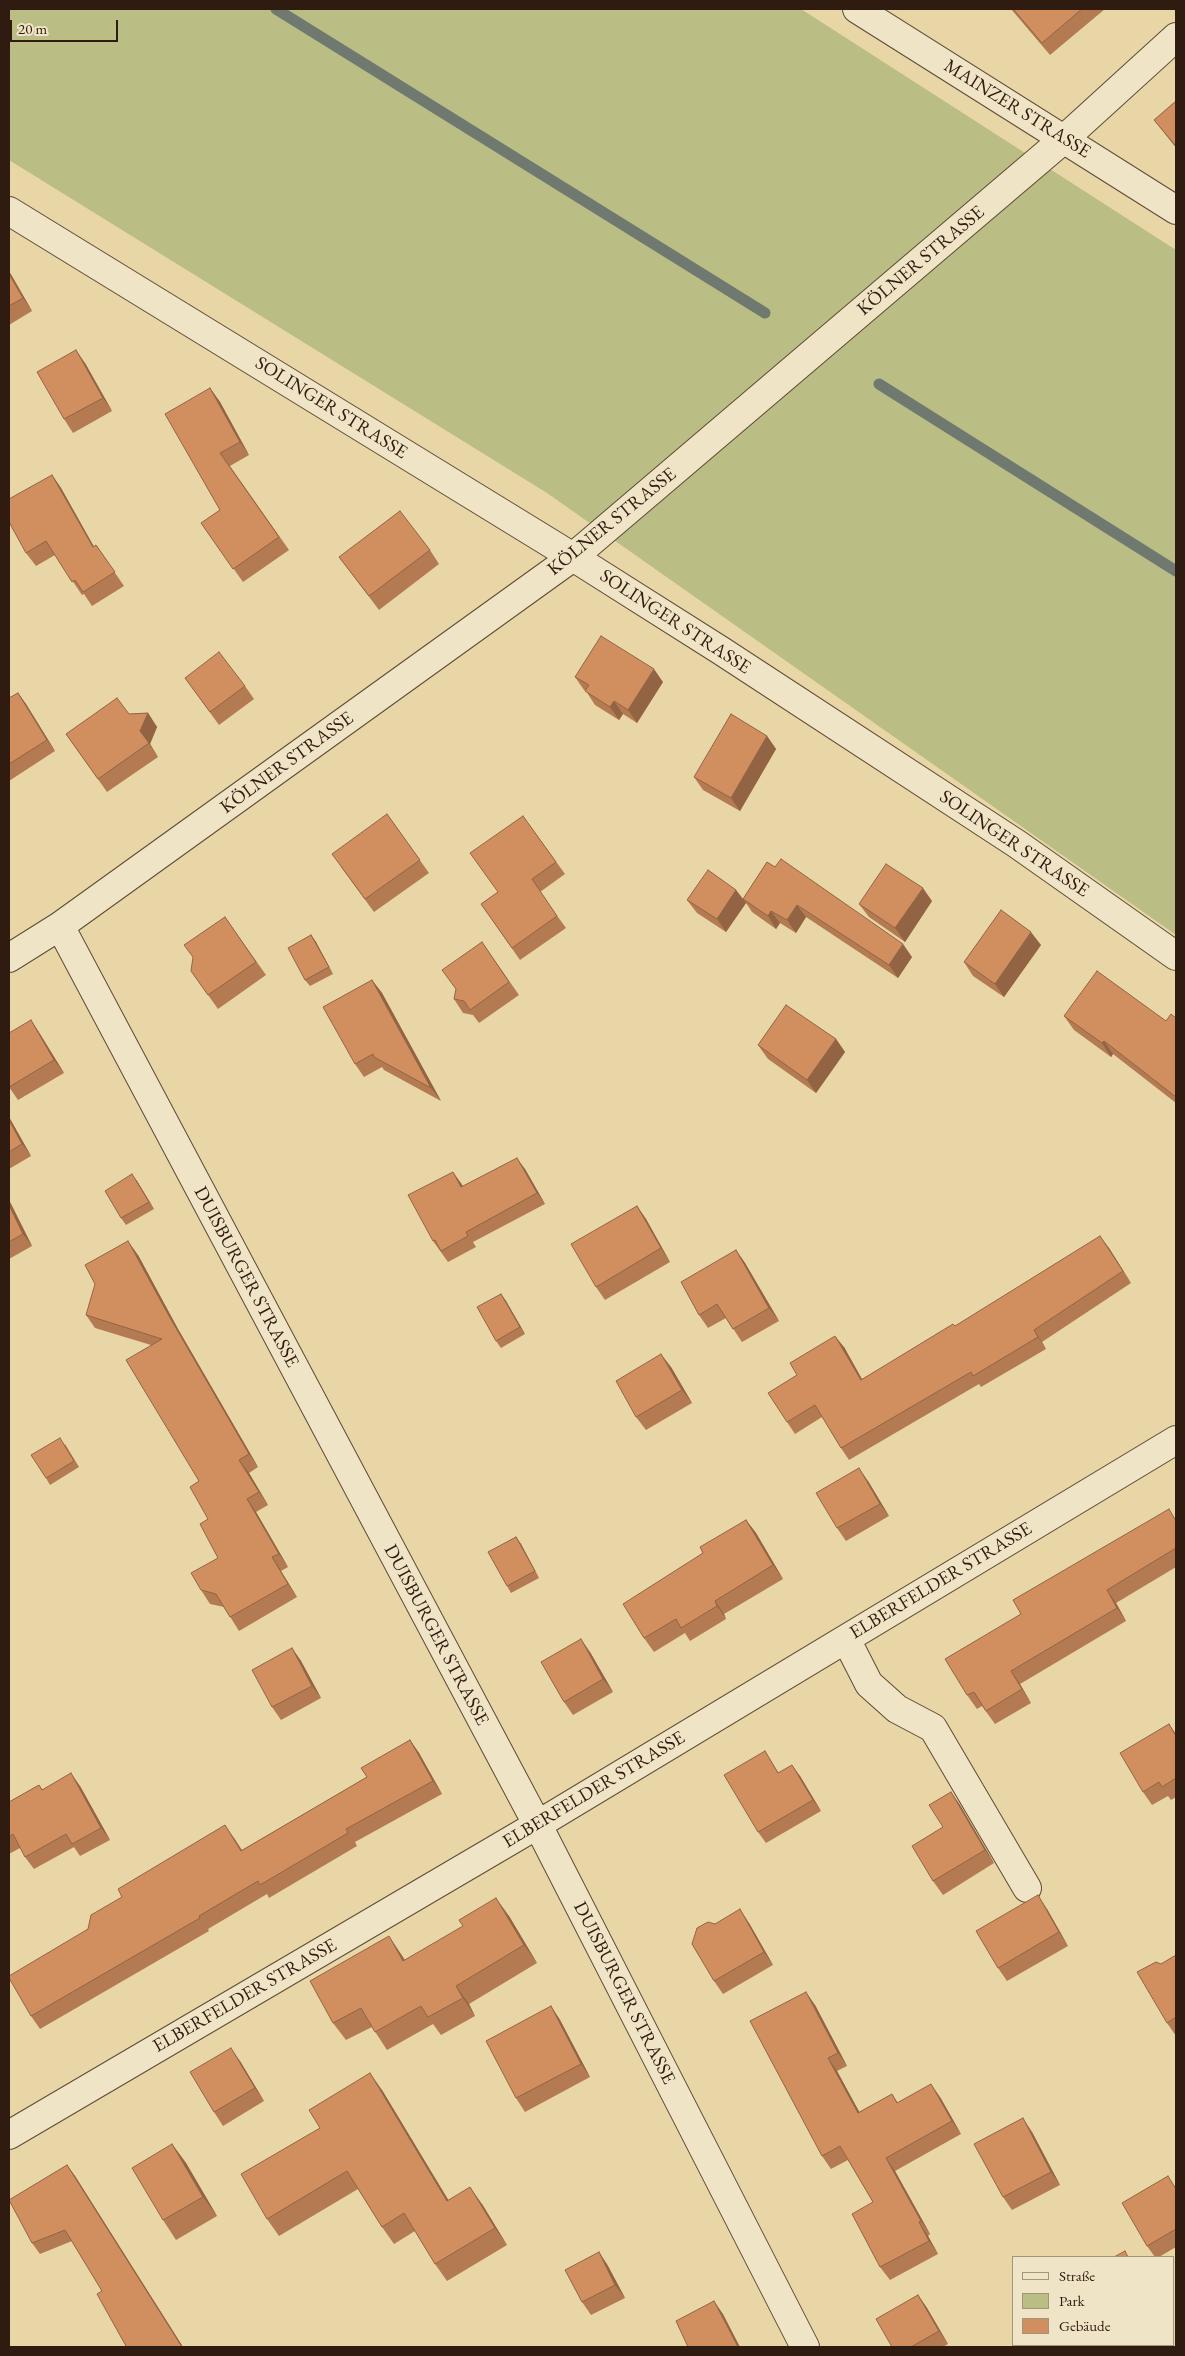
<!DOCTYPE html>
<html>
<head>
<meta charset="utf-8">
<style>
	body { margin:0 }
	#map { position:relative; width:1185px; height:2356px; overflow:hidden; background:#e8d6a7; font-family:"EB Garamond",serif }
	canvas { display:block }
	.frame { position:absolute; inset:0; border:10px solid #301b11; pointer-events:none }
	.legend { position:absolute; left:1012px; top:2256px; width:162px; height:90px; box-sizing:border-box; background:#f0e4c6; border:1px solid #a3947e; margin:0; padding:6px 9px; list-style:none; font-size:15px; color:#301b11 }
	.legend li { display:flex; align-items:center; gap:10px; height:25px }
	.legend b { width:25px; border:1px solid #a3947e }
	.scale { position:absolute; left:10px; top:20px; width:108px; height:22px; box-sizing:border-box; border:2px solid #301b11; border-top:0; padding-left:6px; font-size:15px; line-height:18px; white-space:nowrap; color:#301b11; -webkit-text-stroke:4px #f0e4c6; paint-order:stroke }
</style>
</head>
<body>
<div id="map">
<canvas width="1185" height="2356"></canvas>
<div class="frame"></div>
<ul class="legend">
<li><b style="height:6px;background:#f0e4c6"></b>Straße</li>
<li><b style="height:14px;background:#babd84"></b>Park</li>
<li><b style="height:14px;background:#d18f60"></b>Gebäude</li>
</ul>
<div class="scale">20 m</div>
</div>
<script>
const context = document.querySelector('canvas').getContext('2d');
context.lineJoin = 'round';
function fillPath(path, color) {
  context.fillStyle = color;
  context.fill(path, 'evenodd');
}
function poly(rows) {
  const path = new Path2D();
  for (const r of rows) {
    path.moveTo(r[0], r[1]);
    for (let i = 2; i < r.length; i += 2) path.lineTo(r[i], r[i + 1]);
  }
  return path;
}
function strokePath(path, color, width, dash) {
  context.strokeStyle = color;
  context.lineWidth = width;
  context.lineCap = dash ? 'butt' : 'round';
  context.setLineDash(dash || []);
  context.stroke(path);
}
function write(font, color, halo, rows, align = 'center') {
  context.font = font + ' "EB Garamond",serif';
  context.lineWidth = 4;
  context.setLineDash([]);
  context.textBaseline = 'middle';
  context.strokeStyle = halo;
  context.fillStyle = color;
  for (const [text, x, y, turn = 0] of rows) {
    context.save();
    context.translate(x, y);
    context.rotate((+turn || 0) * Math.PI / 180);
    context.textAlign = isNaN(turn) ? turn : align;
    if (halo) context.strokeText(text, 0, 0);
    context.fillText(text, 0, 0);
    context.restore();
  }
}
fillPath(poly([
	[9,9,801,9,1176,250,1176,935,547,493,9,160]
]), '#babd84');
strokePath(poly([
	[276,9,765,313],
	[879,384,1176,571]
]), '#6f7970', 11);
const minor = poly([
	[857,9,1176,210],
	[9,211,573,557,720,650,1017,844,1176,956],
	[60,926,545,1839,805,2347],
	[9,958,60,926,573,557,1064,139,1176,37],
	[846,1639,869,1684,897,1709,933,1728,1027,1888],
	[9,2135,537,1825,1176,1440]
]);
strokePath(minor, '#5e4a36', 30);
strokePath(minor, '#f0e4c6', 28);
fillPath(poly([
	[1011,9,1105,9,1050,55],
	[1176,101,1176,148,1154,120],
	[9,271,32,311,9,325],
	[85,363,112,411,73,433,64,419],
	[210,388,220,402,249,455,230,466,289,550,243,582,201,523,220,510],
	[52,475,61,488,94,547,96,545,124,586,92,606,84,594,82,595,55,555,36,566,26,553],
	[430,550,439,564,379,610,339,557],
	[575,677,663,682,637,723,623,714,619,720,595,705,586,691,584,690],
	[185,678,245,686,254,699,219,725],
	[18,693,26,704,55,751,9,781,9,698],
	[148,713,157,727,150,744,158,757,107,792,66,734,129,714],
	[767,736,776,749,740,811,703,790,694,777],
	[387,814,429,873,374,912,341,867],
	[523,816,565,874,540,892,566,928,520,960,481,904,498,892],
	[767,862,912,957,898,978,806,917,796,933,780,923,776,929,752,912,746,903,726,932,697,913,687,900,736,890,743,899],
	[932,901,905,942,869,917,859,904],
	[225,917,266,975,218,1009,191,971],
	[311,935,316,942,333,974,310,986,305,980],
	[482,942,519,995,479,1023,473,1015,463,1013,454,999],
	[1041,945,1004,997,973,976,964,962],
	[372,980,382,993,441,1101,384,1070,382,1067,364,1077,355,1064],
	[1064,1016,1166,1021,1176,1018,1176,1103,1113,1054,1111,1057,1074,1030],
	[31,1020,40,1034,64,1073,18,1100,9,1087],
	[836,1039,845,1052,816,1093,768,1059,758,1045],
	[9,1117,31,1156,9,1169],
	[525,1169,545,1204,473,1242,476,1247,448,1262,433,1241,461,1183,462,1186],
	[137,1181,154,1209,126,1225,121,1218],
	[9,1200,32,1246,9,1259],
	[637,1206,646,1219,670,1262,605,1300,596,1287],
	[1109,1248,1131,1283,1042,1342,1046,1349,981,1387,979,1384,849,1460,841,1448,822,1417,795,1434,787,1422,844,1347,862,1379,955,1326],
	[736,1250,745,1263,779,1321,742,1342,726,1318,708,1328,699,1315],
	[138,1255,178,1329,258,1467,249,1473,268,1505,256,1512,288,1567,281,1571,297,1597,239,1631,224,1607,210,1604,201,1590,218,1558,199,1481,151,1345,95,1328,86,1315],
	[501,1294,506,1301,525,1334,501,1348,496,1341],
	[671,1367,692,1403,646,1430,636,1417],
	[65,1444,79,1467,50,1485,46,1478],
	[868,1481,889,1516,846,1541,837,1528],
	[1176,1519,1176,1567,1116,1603,1126,1621,1020,1684,1031,1703,995,1724,982,1706,977,1709,967,1695,1021,1614],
	[746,1520,756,1533,783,1579,724,1614,726,1619,690,1641,685,1633,654,1652,644,1638,703,1553],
	[516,1537,521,1544,539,1578,511,1593,507,1586],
	[292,1648,301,1661,321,1698,281,1720,272,1707],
	[590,1652,613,1692,573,1715,564,1702],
	[1169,1724,1176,1734,1176,1797,1171,1800,1168,1796,1152,1805,1143,1792],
	[410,1740,419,1753,442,1794,355,1842,357,1846,269,1898,267,1894,208,1929,209,1931,40,2029,31,2016,88,1929,234,1838,242,1850,367,1777],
	[765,1751,778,1772,800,1776,821,1811,766,1843,758,1832],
	[39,1785,42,1789,80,1786,110,1840,80,1856,74,1847,34,1869,25,1857,20,1848,9,1854,9,1802],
	[951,1792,960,1805,994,1863,943,1895,933,1881,943,1827],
	[1047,1909,1068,1946,1007,1981,998,1968],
	[509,1916,537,1963,469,2004,475,2016,441,2035,433,2024,387,2050,372,2027,346,2040,333,2023,401,1954,405,1960],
	[749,1923,773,1965,723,1994,714,1981,715,1924],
	[1176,1955,1176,2036,1167,2023,1161,1964],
	[815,2005,847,2066,837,2071,859,2112,892,2094,898,2103,940,2097,961,2134,895,2171,930,2234,928,2236,938,2254,890,2280,880,2267,873,2202,848,2160,831,2169,822,2156],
	[551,2006,560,2020,590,2077,525,2112,516,2098],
	[240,2061,264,2101,223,2126,214,2112],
	[382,2090,449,2201,482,2204,507,2245,447,2281,435,2264,415,2231,394,2244,382,2227,358,2189,279,2236,267,2219,320,2128],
	[1032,2132,1060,2185,1012,2210,1003,2197],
	[172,2144,186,2163,217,2216,176,2240,163,2220],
	[67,2165,75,2176,183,2347,124,2347,126,2346,102,2291,72,2241,40,2254,32,2243],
	[1176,2187,1176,2247,1159,2257,1155,2257,1147,2246],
	[599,2252,608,2266,625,2298,591,2315,582,2302],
	[918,2295,927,2308,948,2344,943,2347,892,2347],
	[1083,2345,1135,2345,1131,2347,1085,2347]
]), '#b47b53');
fillPath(poly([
	[9,271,32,311,23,298,9,274],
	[76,350,85,363,112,411,103,398],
	[210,388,220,402,249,455,240,442],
	[52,475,61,488,102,561,93,547],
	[654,669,663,682,637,723,628,710],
	[18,693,26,704,55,751,47,740],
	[614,701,623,714,619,720,610,707],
	[148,713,157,727,150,744,158,757,140,731],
	[767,736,776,749,740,811,731,798],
	[923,888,932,901,905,942,895,928],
	[736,890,746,903,726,932,717,919],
	[797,905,806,917,796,933,787,920],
	[771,911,780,923,776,929,768,916],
	[1031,932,1041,945,1004,997,995,984],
	[311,935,316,942,333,974,329,967],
	[903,944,912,957,898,978,889,965],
	[372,980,382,993,441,1101,431,1088],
	[31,1020,40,1034,64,1073,54,1060],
	[836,1039,845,1052,816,1093,807,1080],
	[1104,1041,1113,1054,1111,1057,1102,1043],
	[9,1117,31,1156,22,1144,9,1120],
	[517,1158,525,1169,545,1204,537,1193],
	[453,1172,461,1183,469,1198,461,1187],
	[132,1174,137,1181,154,1209,149,1202],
	[9,1200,32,1246,23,1234,9,1205],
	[637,1206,646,1219,670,1262,661,1248],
	[1100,1236,1109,1248,1131,1283,1123,1271],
	[128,1241,138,1255,178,1329,258,1467,249,1454,169,1316],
	[736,1250,745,1263,779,1321,769,1308],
	[501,1294,506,1301,525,1334,520,1327],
	[1034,1330,1042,1342,1046,1349,1038,1337],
	[835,1336,844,1347,869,1392,861,1380],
	[661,1354,671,1367,692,1403,682,1390],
	[239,1460,249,1473,268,1505,259,1492],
	[859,1468,868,1481,889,1516,880,1504],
	[247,1499,256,1512,288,1567,279,1554],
	[746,1520,756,1533,783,1579,773,1565],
	[516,1537,521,1544,539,1578,535,1571],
	[272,1557,281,1571,297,1597,288,1584],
	[1107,1590,1116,1603,1126,1621,1117,1608],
	[715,1601,724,1614,726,1619,717,1606],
	[581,1639,590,1652,613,1692,603,1679],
	[292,1648,301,1661,321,1698,312,1686],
	[1011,1671,1020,1684,1031,1703,1022,1689],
	[410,1740,419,1753,442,1794,433,1781],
	[792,1765,800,1776,821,1811,813,1800],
	[71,1773,80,1786,110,1840,101,1828],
	[951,1792,960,1805,994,1863,985,1850],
	[225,1825,234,1838,250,1864,241,1851],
	[1038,1895,1047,1909,1068,1946,1059,1932],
	[496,1898,509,1916,537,1963,524,1945],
	[740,1909,749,1923,773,1965,764,1952],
	[389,1936,401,1954,415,1979,403,1961],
	[456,1986,469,2004,475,2016,463,1998],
	[806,1992,815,2005,847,2066,838,2053],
	[551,2006,560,2020,590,2077,581,2064],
	[231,2048,240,2061,264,2101,255,2088],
	[828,2058,837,2071,867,2126,858,2113],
	[370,2073,382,2090,459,2218,447,2201],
	[931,2084,940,2097,961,2134,952,2121],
	[1023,2118,1032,2132,1060,2185,1051,2172],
	[172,2144,186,2163,217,2216,203,2197],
	[886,2158,895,2171,930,2234,921,2221],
	[67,2165,75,2176,183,2347,182,2347],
	[470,2187,482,2204,507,2245,495,2228],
	[919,2222,928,2236,938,2254,929,2241],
	[599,2252,608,2266,625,2298,615,2285],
	[918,2295,927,2308,948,2344,939,2331],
	[714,2301,723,2314,740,2347,738,2347]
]), '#926443');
const building = poly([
	[1013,9,1082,9,1042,43,1013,9],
	[1176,101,1176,143,1175,145,1154,120,1176,101],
	[9,274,23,298,9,306,9,274],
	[76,350,103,398,64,419,37,372,76,350],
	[210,388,240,442,220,453,279,537,233,569,201,523,220,510,165,414,210,388],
	[52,475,93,547,96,545,115,572,83,592,75,580,72,582,46,541,26,553,9,522,9,499,52,475],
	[400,511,430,550,369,596,339,557,400,511],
	[601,636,654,669,628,710,614,701,610,707,585,691,589,685,575,677,601,636],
	[219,652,245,686,210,712,185,678,219,652],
	[18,693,47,740,9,764,9,698,18,693],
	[117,698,129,714,148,713,140,731,149,743,98,779,66,734,117,698],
	[731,714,767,736,731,798,694,777,731,714],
	[387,814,420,860,365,899,332,854,387,814],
	[523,816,556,862,532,879,557,916,512,948,481,904,498,892,470,853,523,816],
	[781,859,903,944,889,965,797,905,787,920,771,911,768,916,743,899,767,862,775,867,781,859],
	[886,864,923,888,895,928,859,904,886,864],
	[708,870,736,890,717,919,687,900,708,870],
	[1001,910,1031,932,995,984,964,962,1001,910],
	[225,917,256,962,208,995,191,971,193,957,184,945,225,917],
	[311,935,329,967,305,980,288,948,311,935],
	[482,942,509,982,470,1010,464,1001,454,999,456,989,442,970,482,942],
	[1097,971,1166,1021,1171,1014,1176,1018,1176,1097,1104,1041,1102,1043,1064,1016,1097,971],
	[372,980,431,1088,374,1057,373,1054,355,1064,323,1007,372,980],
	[786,1005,836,1039,807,1080,758,1045,786,1005],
	[31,1020,54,1060,9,1087,9,1033,31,1020],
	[9,1120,22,1144,9,1152,9,1120],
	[517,1158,537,1193,466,1232,468,1236,441,1251,435,1240,433,1241,408,1195,453,1172,461,1187,517,1158],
	[132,1174,149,1202,121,1218,105,1191,132,1174],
	[9,1205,23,1234,9,1242,9,1205],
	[637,1206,661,1248,596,1287,571,1244,637,1206],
	[1100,1236,1123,1271,1034,1330,1038,1337,973,1376,971,1372,841,1448,815,1405,787,1422,768,1393,797,1375,790,1363,835,1336,861,1380,953,1324,955,1326,1100,1236],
	[128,1241,169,1316,249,1454,239,1460,259,1492,247,1499,279,1554,272,1557,288,1584,230,1617,216,1594,201,1590,191,1573,218,1558,200,1524,208,1519,190,1487,199,1481,126,1360,162,1339,86,1315,95,1284,85,1265,128,1241],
	[736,1250,769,1308,733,1329,717,1304,699,1315,681,1282,736,1250],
	[501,1294,520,1327,496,1341,477,1307,501,1294],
	[661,1354,682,1390,636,1417,616,1381,661,1354],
	[60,1438,74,1461,46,1478,31,1455,60,1438],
	[859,1468,880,1504,837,1528,816,1493,859,1468],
	[1169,1509,1176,1521,1176,1548,1107,1590,1117,1608,1011,1671,1022,1689,986,1711,974,1692,967,1695,945,1659,1021,1614,1013,1600,1169,1509],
	[746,1520,773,1565,715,1601,717,1606,681,1628,676,1619,644,1638,623,1604,703,1553,700,1547,746,1520],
	[516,1537,535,1571,507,1586,488,1552,516,1537],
	[581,1639,603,1679,564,1702,541,1662,581,1639],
	[292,1648,312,1686,272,1707,252,1670,292,1648],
	[1169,1724,1176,1736,1176,1778,1162,1787,1159,1782,1143,1792,1120,1753,1169,1724],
	[410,1740,433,1781,346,1829,348,1833,260,1885,258,1881,199,1916,200,1918,31,2016,9,1978,9,1976,88,1929,91,1915,122,1897,118,1889,225,1825,241,1851,367,1777,361,1768,410,1740],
	[765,1751,778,1773,792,1765,813,1800,758,1832,724,1775,765,1751],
	[71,1773,101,1828,72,1844,66,1834,25,1857,13,1834,9,1837,9,1802,39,1785,42,1790,71,1773],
	[951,1792,985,1850,933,1881,912,1846,943,1827,929,1805,951,1792],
	[1038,1895,1059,1932,998,1968,976,1931,1038,1895],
	[496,1898,524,1945,456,1986,463,1998,428,2017,421,2006,375,2032,361,2008,333,2023,310,1981,389,1936,403,1961,463,1926,459,1920,496,1898],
	[740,1909,764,1952,714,1981,692,1944,697,1928,708,1922,715,1924,740,1909],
	[1176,1955,1176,2017,1167,2023,1137,1972,1156,1962,1161,1964,1176,1955],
	[806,1992,838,2053,828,2058,858,2113,892,2094,897,2103,931,2084,952,2121,886,2158,921,2221,919,2222,929,2241,880,2267,852,2214,873,2202,840,2146,822,2156,750,2021,806,1992],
	[551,2006,581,2064,516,2098,486,2041,551,2006],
	[231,2048,255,2088,214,2112,190,2072,231,2048],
	[370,2073,447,2201,470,2187,495,2228,435,2264,404,2213,382,2227,347,2171,267,2219,241,2174,320,2128,309,2110,370,2073],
	[1023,2118,1051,2172,1003,2197,974,2144,1023,2118],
	[172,2144,203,2197,163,2220,132,2168,172,2144],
	[67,2165,182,2347,124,2347,126,2346,97,2294,102,2291,65,2230,32,2243,9,2200,67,2165],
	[1168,2176,1176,2189,1176,2229,1147,2246,1122,2203,1168,2176],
	[1125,2251,1128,2257,1114,2257,1125,2251],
	[599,2252,615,2285,582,2302,565,2270,599,2252],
	[918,2295,939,2331,911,2347,892,2347,876,2319,918,2295],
	[714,2301,738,2347,688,2347,676,2321,714,2301],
	[1083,2345,1109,2345,1104,2347,1085,2347,1083,2345]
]);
fillPath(building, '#d18f60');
strokePath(building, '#926443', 1);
write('19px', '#301b11', '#f0e4c6', [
	["MAINZER STRASSE",1017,109,32],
	["KÖLNER STRASSE",921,261,-40],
	["SOLINGER STRASSE",331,408,32],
	["KÖLNER STRASSE",612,522,-39],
	["SOLINGER STRASSE",675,622,33],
	["KÖLNER STRASSE",287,763,-36],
	["SOLINGER STRASSE",1014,844,34],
	["DUISBURGER STRASSE",246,1277,62],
	["ELBERFELDER STRASSE",941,1581,-31],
	["DUISBURGER STRASSE",436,1635,62],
	["ELBERFELDER STRASSE",594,1790,-31],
	["DUISBURGER STRASSE",624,1993,63],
	["ELBERFELDER STRASSE",245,1996,-30]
]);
</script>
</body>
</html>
